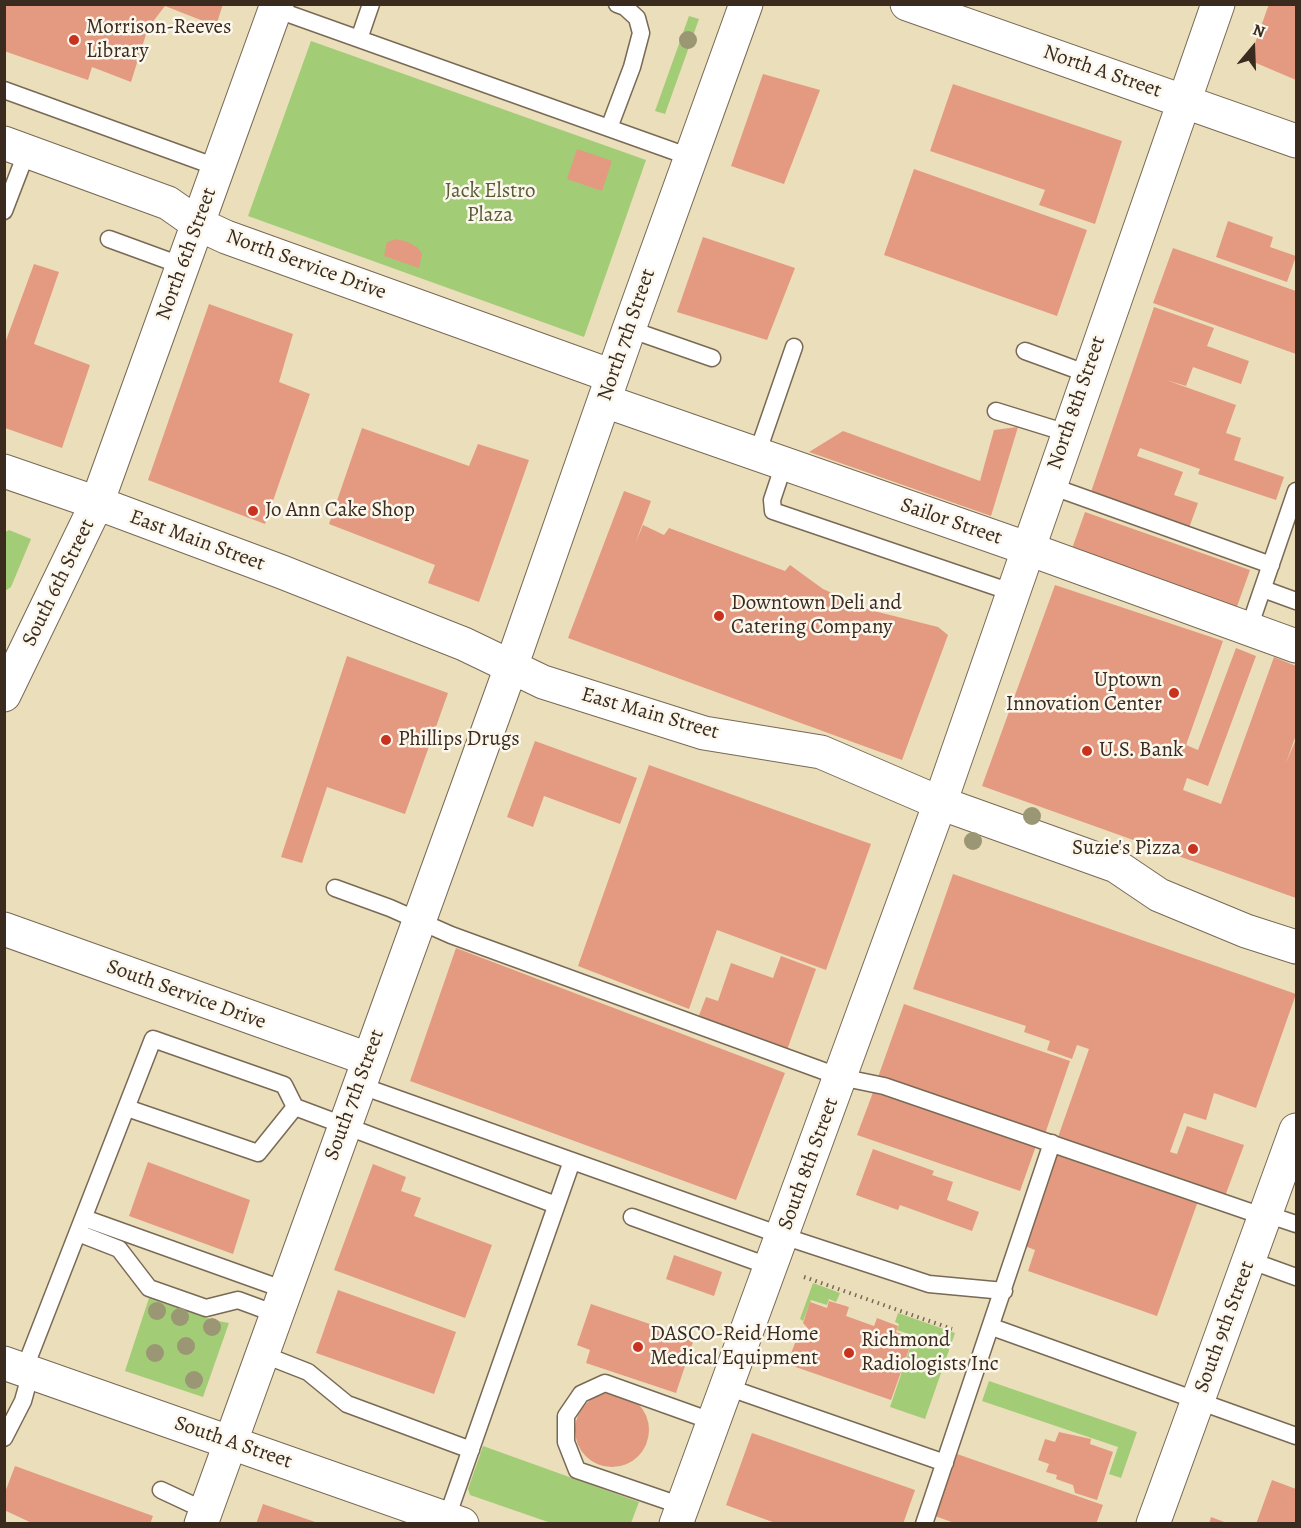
<!DOCTYPE html>
<html>
<head>
<meta charset="utf-8">
<style>
	body { margin:0 }
	#map { position:relative; width:1301px; height:1528px; overflow:hidden; background:#ebdebb; font-family:Alegreya,serif }
	canvas { display:block }
	.frame { position:absolute; inset:0; border:6px solid #3b2a1e; pointer-events:none }
	.north { position:absolute; left:1223px; top:18px; width:60px; height:60px; -webkit-text-stroke:4px #fbf7ec; paint-order:stroke; rotate:19deg; font-size:16px; font-weight:700; line-height:24px; text-align:center; color:#3b2a1e }
	.north::after { content:''; display:block; margin:auto; width:21px; height:27px; background:#3b2a1e; clip-path:polygon(50% 0,100% 100%,50% 72%,0 100%) }
</style>
</head>
<body>
<div id="map">
<canvas width="1301" height="1528"></canvas>
<div class="frame"></div>
<div class="north">N</div>
</div>
<script>
const context = document.querySelector('canvas').getContext('2d');
context.lineJoin = 'round';
function fillPath(path, color) {
  context.fillStyle = color;
  context.fill(path, 'evenodd');
}
function poly(rows) {
  const path = new Path2D();
  for (const r of rows) {
    if (r.length === 3) {
      path.moveTo(r[0] + r[2], r[1]);
      path.arc(r[0], r[1], r[2], 0, 2 * Math.PI);
      continue;
    }
    path.moveTo(r[0], r[1]);
    for (let i = 2; i < r.length; i += 2) path.lineTo(r[i], r[i + 1]);
  }
  return path;
}
function strokePath(path, color, width, dash) {
  context.strokeStyle = color;
  context.lineWidth = width;
  context.lineCap = dash ? 'butt' : 'round';
  context.setLineDash(dash || []);
  context.stroke(path);
}
function write(font, color, halo, rows, align = 'center') {
  context.font = font + ' Alegreya,serif';
  context.lineWidth = 5;
  context.setLineDash([]);
  context.textBaseline = 'middle';
  context.strokeStyle = halo;
  context.fillStyle = color;
  for (const [text, x, y, turn = 0] of rows) {
    context.save();
    context.translate(x, y);
    context.rotate((+turn || 0) * Math.PI / 180);
    context.textAlign = isNaN(turn) ? turn : align;
    if (halo) context.strokeText(text, 0, 0);
    context.fillText(text, 0, 0);
    context.restore();
  }
}
fillPath(poly([
	[689,16,699,19,665,114,655,111],
	[311,41,646,160,584,337,248,216],
	[9,530,31,539,11,587,5,591,5,532],
	[813,1283,840,1293,836,1302,829,1299,827,1305,811,1300,803,1321,800,1319],
	[149,1298,213,1320,229,1323,203,1397,125,1371],
	[898,1313,955,1333,925,1419,890,1407,914,1336,897,1330,899,1324,895,1322],
	[989,1381,1137,1432,1121,1478,1109,1474,1118,1447,982,1401],
	[483,1446,639,1502,631,1523,551,1523,470,1495,468,1489]
]), '#a3cc77');
fillPath(poly([
	[4,4,223,4,216,26,165,6,148,28,131,82,92,67,88,80,4,51],
	[1269,4,1296,4,1296,80,1249,60],
	[763,74,820,90,784,184,731,166],
	[953,84,1122,141,1095,224,1039,205,1045,190,930,151],
	[577,149,612,161,602,191,567,179],
	[914,169,1087,230,1057,316,884,255],
	[1228,221,1273,237,1270,247,1296,256,1287,282,1216,257],
	[703,237,795,268,767,340,677,312],
	[396,239,408,242,418,248,422,254,419,268,384,256,387,242],
	[1173,248,1296,291,1296,354,1153,303],
	[34,264,59,272,34,344,90,365,62,448,5,428,5,343],
	[209,304,293,334,279,382,310,394,265,524,148,480],
	[1154,307,1214,328,1207,346,1249,361,1241,384,1193,367,1186,386,1166,380,1236,405,1226,433,1241,438,1234,460,1284,477,1276,500,1198,474,1200,469,1140,448,1137,456,1183,472,1174,495,1198,503,1189,528,1091,492],
	[1018,427,991,516,809,452,843,431,980,481,994,430],
	[362,428,469,466,478,444,529,460,479,602,428,583,435,565,329,524],
	[624,491,651,501,635,544,643,525,664,535,669,528,785,571,790,565,823,589,870,610,938,627,948,635,902,760,568,638],
	[1085,512,1250,570,1234,615,1069,557],
	[1055,585,1223,641,1186,745,1198,750,1236,648,1256,656,1208,786,1187,778,1183,790,1221,804,1274,657,1296,666,1296,735,1286,763,1296,739,1296,898,982,786],
	[347,656,448,693,405,814,327,787,302,863,281,857],
	[535,741,637,778,620,824,544,796,533,827,507,817],
	[649,765,871,844,826,970,717,930,689,1009,578,966],
	[953,874,1296,994,1256,1108,1214,1093,1206,1120,1184,1113,1170,1152,1177,1154,1187,1126,1244,1145,1224,1199,1142,1166,1058,1137,1089,1049,1077,1045,1072,1059,1047,1050,1050,1041,1024,1032,1026,1026,913,989],
	[456,948,785,1073,736,1200,410,1081],
	[781,956,816,969,787,1050,698,1018,706,997,718,1001,731,963,773,978],
	[904,1004,1070,1061,1045,1134,877,1080],
	[875,1087,1037,1143,1020,1191,857,1135],
	[873,1149,934,1171,932,1175,953,1182,947,1200,979,1212,972,1231,900,1205,898,1210,856,1195],
	[1058,1151,1198,1201,1157,1316,1028,1271,1035,1250,1025,1246],
	[148,1162,250,1200,233,1254,129,1216],
	[373,1164,406,1177,401,1191,421,1198,414,1216,492,1245,465,1318,334,1270],
	[674,1255,722,1272,714,1296,666,1279],
	[338,1290,456,1332,434,1394,316,1353],
	[829,1301,849,1307,846,1316,874,1326,877,1318,898,1326,896,1332,913,1338,891,1400,787,1364,795,1343,811,1339,813,1334,803,1323,810,1302,827,1308],
	[591,1304,694,1339,676,1393,586,1363,590,1350,577,1345],
	[612,1430,37],
	[1059,1432,1091,1439,1090,1444,1113,1452,1097,1500,1075,1493,1073,1485,1056,1479,1057,1475,1046,1472,1049,1464,1038,1460,1045,1439,1055,1442],
	[752,1433,915,1490,903,1524,778,1524,726,1505],
	[957,1454,1103,1505,1096,1524,957,1524,935,1516],
	[15,1466,153,1516,150,1524,34,1524,4,1510,4,1495],
	[1272,1480,1296,1489,1296,1524,1256,1524],
	[263,1504,318,1523,318,1524,256,1524],
	[1211,1517,1227,1523,1227,1524,1209,1524]
]), '#e49a80');
const lane = poly([
	[275,9,690,157],
	[359,39,371,4],
	[4,90,219,168],
	[609,128,632,67,641,33,637,18,625,7,617,4],
	[4,211,27,151],
	[109,239,183,266],
	[629,329,712,358],
	[1025,351,1088,374],
	[996,411,1067,433],
	[757,454,794,347],
	[784,464,772,500,773,511,1011,592],
	[1048,485,1271,565],
	[1263,589,1296,601],
	[1249,628,1296,491],
	[335,888,390,908,451,935,840,1077,884,1086,1265,1217],
	[359,1085,783,1236,929,1284,1004,1291],
	[127,1108,258,1153,295,1107],
	[1266,1214,1296,1224],
	[632,1217,771,1267],
	[84,1218,285,1290],
	[78,1233,119,1249,149,1288,206,1308,238,1300,276,1314],
	[1249,1260,1296,1277],
	[992,1327,1296,1436],
	[262,1354,308,1372,347,1404,471,1450],
	[24,1370,153,1039,284,1085,295,1107,556,1205],
	[727,1387,945,1463],
	[4,1438,23,1401,31,1372],
	[161,1490,206,1511],
	[682,1506,577,1470,566,1442,566,1416,581,1394,605,1383,714,1422],
	[445,1523,572,1161],
	[924,1524,1052,1143]
]);
const street = poly([
	[4,143,168,203,198,224,226,237,612,376],
	[605,401,1026,548,1296,646],
	[4,471,97,503,282,572,464,644,543,682,704,733,821,752,940,803],
	[4,695,97,503,277,4],
	[4,929,368,1059],
	[201,1524,511,667,629,329,746,4]
]);
const secondary = poly([
	[940,803,1116,866,1159,895,1246,931,1296,947]
]);
const primary = poly([
	[907,4,1296,141],
	[4,1363,462,1524]
]);
const highway = poly([
	[676,1524,940,803,1218,4],
	[1153,1524,1296,1130]
]);
strokePath(lane, '#796955', 19);
strokePath(street, '#796955', 35);
strokePath(secondary, '#796955', 35);
strokePath(primary, '#796955', 35);
strokePath(highway, '#796955', 35);
strokePath(poly([
	[804,1277,952,1329]
]), '#796955', 4, [1.5, 4.5]);
strokePath(lane, '#fff', 16);
strokePath(street, '#fff', 33);
strokePath(secondary, '#fff', 33);
strokePath(primary, '#fff', 33);
strokePath(highway, '#fff', 33);
context.fillStyle = '#9b9674';
for (const [x, y] of [
	[688,40],
	[1032,816],
	[973,841],
	[157,1311],
	[180,1317],
	[212,1327],
	[186,1346],
	[155,1353],
	[194,1380]
]) {
  context.beginPath();
  context.arc(x, y, 9, 0, 2 * Math.PI);
  context.fill();
}
for (const [x, y, r, color] of [
	[74,40,6,"#c8321e"],
	[253,511,6,"#c8321e"],
	[719,616,6,"#c8321e"],
	[1174,693,6,"#c8321e"],
	[386,740,6,"#c8321e"],
	[1087,751,6,"#c8321e"],
	[1193,849,6,"#c8321e"],
	[638,1347,6,"#c8321e"],
	[849,1353,6,"#c8321e"]
]) {
  const dot = new Path2D();
  dot.arc(x, y, r, 0, 2 * Math.PI);
  context.fillStyle = color;
  context.fill(dot);
  strokePath(dot, '#fbf7ec', 2);
}
write('21px', '#3b2a1e', '#fbf7ec', [
	["Morrison-Reeves",86,28],
	["Library",86,52],
	["Jo Ann Cake Shop",265,511],
	["Downtown Deli and",731,604],
	["Catering Company",731,628],
	["Uptown",1162,681,"right"],
	["Innovation Center",1162,705,"right"],
	["Phillips Drugs",398,740],
	["U.S. Bank",1099,751],
	["Suzie's Pizza",1181,849,"right"],
	["DASCO-Reid Home",650,1335],
	["Medical Equipment",650,1359],
	["Richmond",861,1341],
	["Radiologists Inc",861,1365]
], 'left');
write('21px', '#3b2a1e', '#fbf7ec', [
	["North A Street",1102,72,19],
	["North 6th Street",187,254,-70],
	["North Service Drive",306,265,20],
	["North 7th Street",627,335,-71],
	["North 8th Street",1077,403,-71],
	["Sailor Street",951,522,19],
	["East Main Street",197,541,20],
	["South 6th Street",59,583,-64],
	["East Main Street",650,714,16],
	["South Service Drive",186,995,20],
	["South 7th Street",355,1095,-70],
	["South 8th Street",809,1164,-70],
	["South 9th Street",1225,1327,-70],
	["South A Street",233,1443,19]
]);
write('21px', '#5a5b39', '#fbf7ec', [
	["Jack Elstro",490,192],
	["Plaza",490,216]
]);
</script>
</body>
</html>
